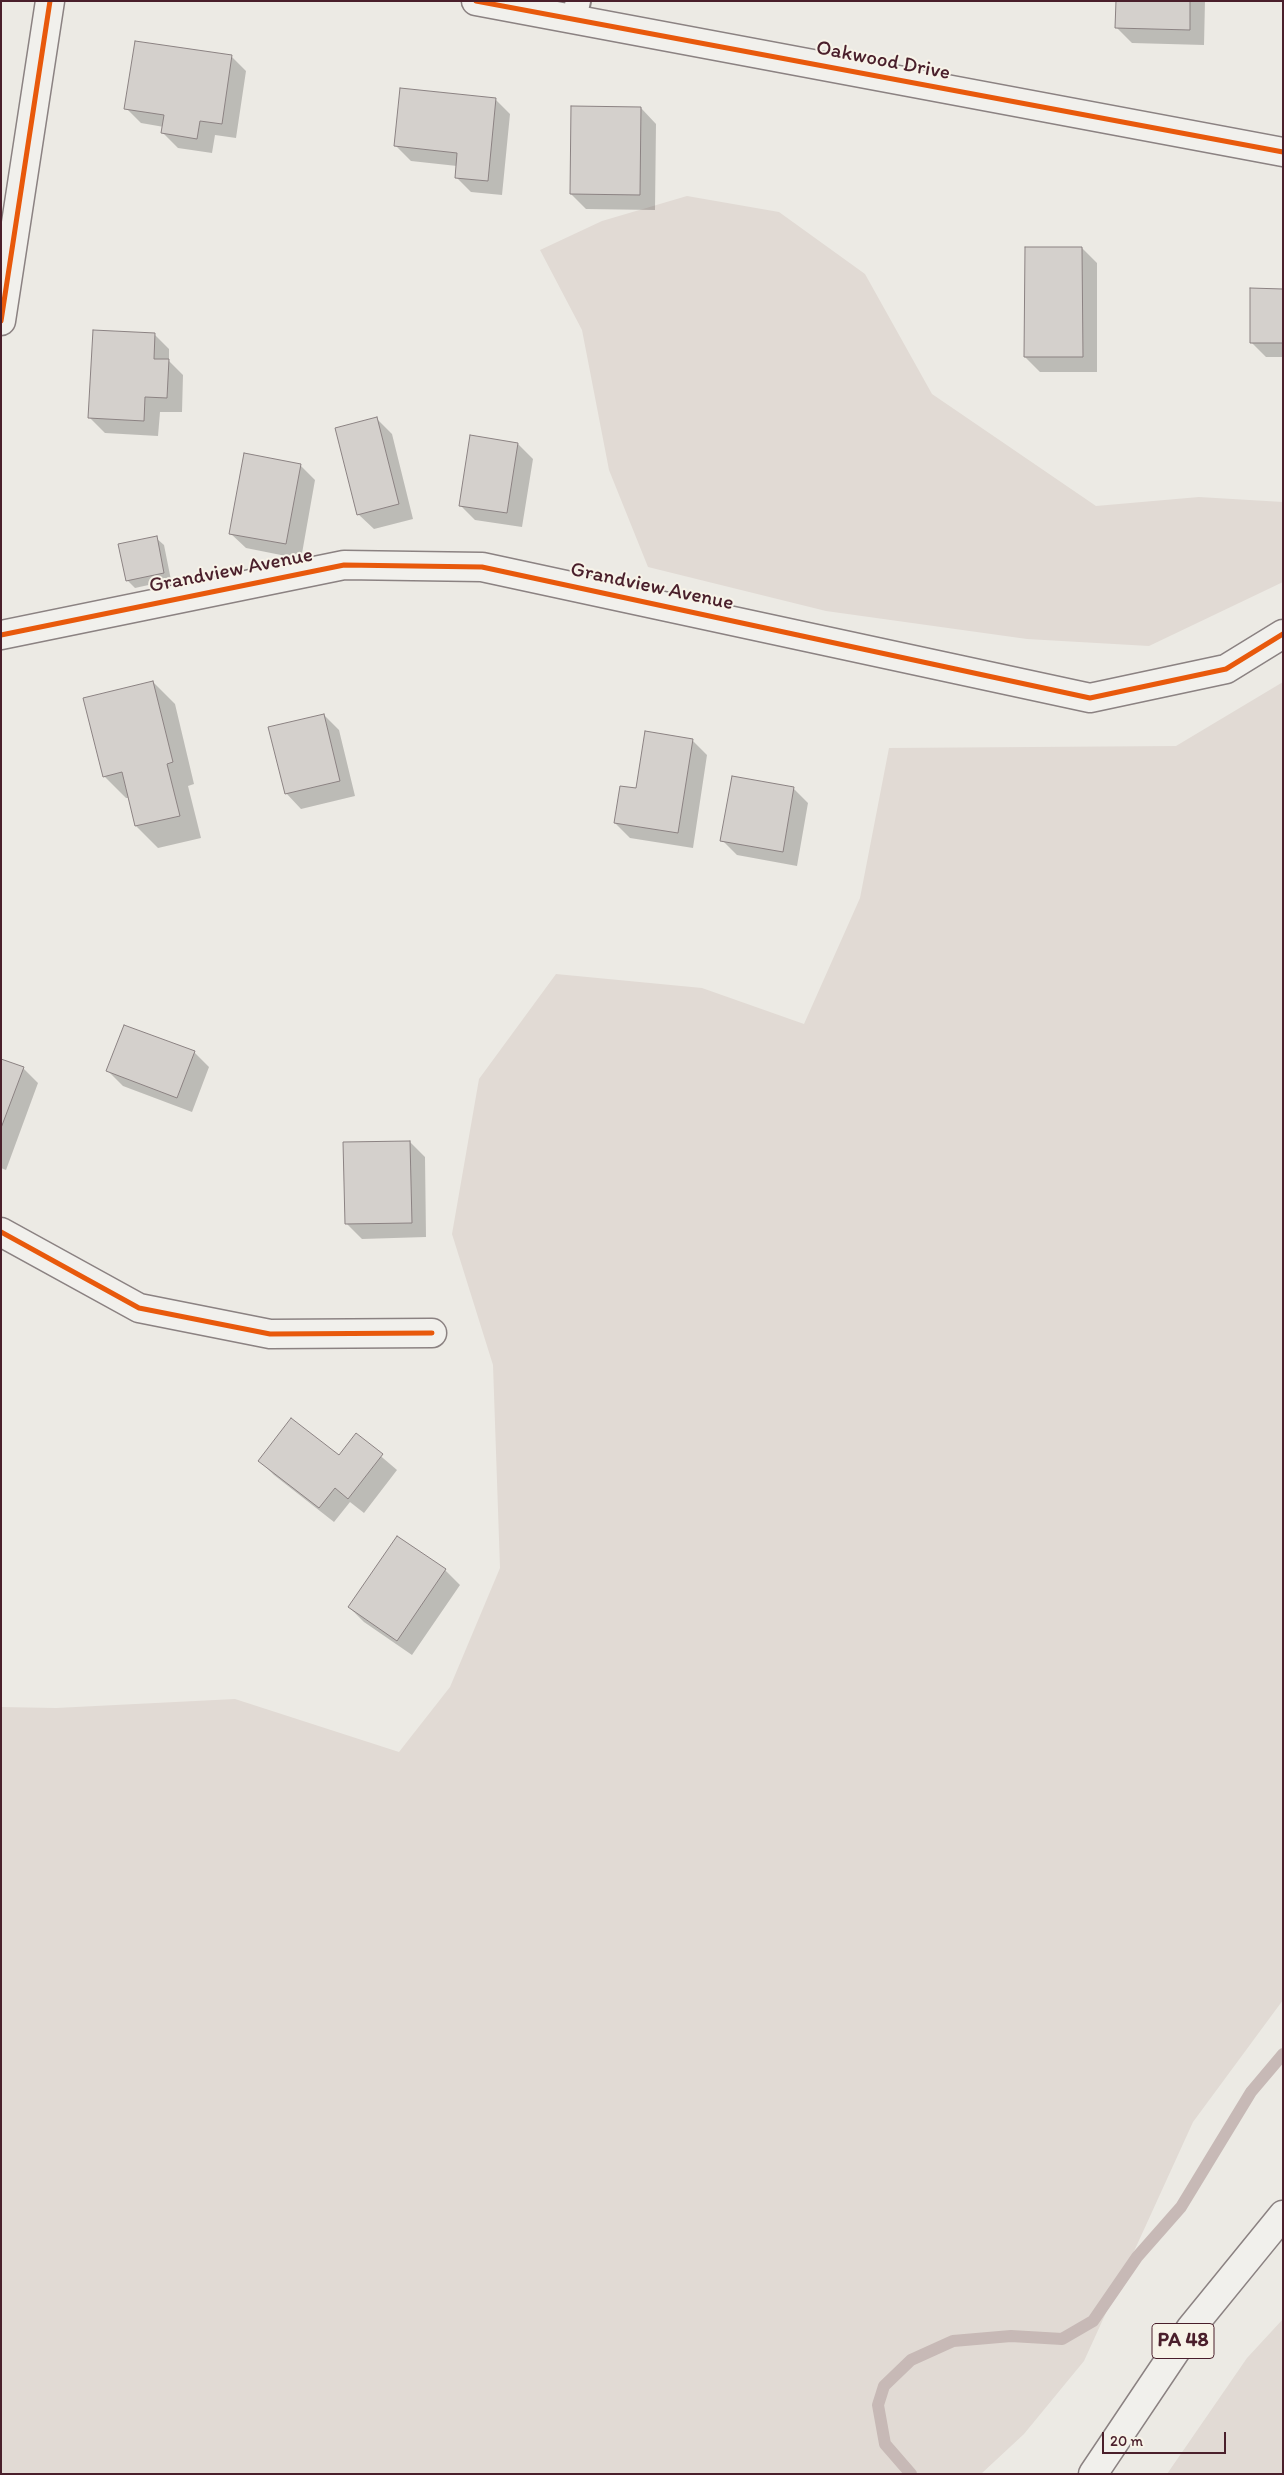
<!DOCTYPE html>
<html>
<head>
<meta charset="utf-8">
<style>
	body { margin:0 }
	#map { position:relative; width:1284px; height:2475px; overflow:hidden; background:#eceae4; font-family:Itim,sans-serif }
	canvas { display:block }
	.frame { position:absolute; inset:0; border:2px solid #4a1f2b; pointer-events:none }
	.scale { position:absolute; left:1102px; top:2432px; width:124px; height:22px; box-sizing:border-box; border:2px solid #4a1f2b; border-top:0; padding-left:6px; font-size:15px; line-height:18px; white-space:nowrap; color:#4a1f2b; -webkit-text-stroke:4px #f7f3e8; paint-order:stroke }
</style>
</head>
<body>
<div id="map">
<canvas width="1284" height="2475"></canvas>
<div class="frame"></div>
<div class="scale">20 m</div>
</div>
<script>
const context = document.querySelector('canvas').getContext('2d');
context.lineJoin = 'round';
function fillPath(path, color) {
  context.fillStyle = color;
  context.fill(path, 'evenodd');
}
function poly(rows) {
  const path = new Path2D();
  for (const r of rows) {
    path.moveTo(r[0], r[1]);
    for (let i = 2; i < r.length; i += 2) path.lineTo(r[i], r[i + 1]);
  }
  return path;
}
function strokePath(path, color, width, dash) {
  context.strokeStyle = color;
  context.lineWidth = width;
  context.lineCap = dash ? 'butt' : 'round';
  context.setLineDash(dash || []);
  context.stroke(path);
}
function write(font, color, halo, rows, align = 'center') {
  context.font = font + ' Itim,sans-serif';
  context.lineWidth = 4;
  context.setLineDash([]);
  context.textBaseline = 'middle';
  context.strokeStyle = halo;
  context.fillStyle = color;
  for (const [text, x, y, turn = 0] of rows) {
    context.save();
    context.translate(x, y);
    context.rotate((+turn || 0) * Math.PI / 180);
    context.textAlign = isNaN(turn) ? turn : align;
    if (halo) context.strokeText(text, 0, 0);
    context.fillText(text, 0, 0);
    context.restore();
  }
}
fillPath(poly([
	[687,196,779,212,865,274,932,394,1096,506,1199,497,1283,502,1283,582,1149,646,1027,639,826,611,648,567,609,470,582,330,540,250,602,221],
	[1283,682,1283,2000,1193,2122,1084,2361,1024,2434,981,2474,1,2474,1,1707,56,1708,235,1699,399,1752,450,1687,500,1568,493,1365,452,1234,479,1079,556,974,702,988,804,1024,860,898,889,748,1176,746],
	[1283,2319,1283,2474,1167,2474,1247,2358]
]), '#e1dad4');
fillPath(poly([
	[1117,1,1205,1,1204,45,1132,43,1117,28],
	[231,56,246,71,236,138,215,135,212,153,178,148,163,133,164,127,141,123,126,108],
	[495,99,510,114,502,195,471,192,456,177,457,166,411,161,396,146],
	[641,108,656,124,655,210,586,209,571,194],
	[1082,248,1097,263,1097,372,1040,372,1025,357],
	[1283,290,1283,357,1266,357,1251,342],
	[154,334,169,349,169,361,183,375,182,412,160,412,158,436,105,433,90,418],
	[377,419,392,434,413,519,374,529,358,514],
	[518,444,533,459,522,527,475,520,460,505],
	[300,465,315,480,301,559,246,548,230,533],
	[156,538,164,545,171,580,135,588,127,580],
	[153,682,175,704,194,784,188,786,201,838,158,848,136,826,130,798,126,798,104,776],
	[324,715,339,730,355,796,301,809,286,793],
	[692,740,707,755,693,848,630,838,615,823,637,789],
	[793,788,808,803,797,866,737,855,722,840],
	[194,1052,209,1067,192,1112,123,1086,108,1071],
	[1,1060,23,1068,38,1083,6,1170,1,1168],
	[410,1142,425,1157,426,1237,362,1239,347,1224],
	[356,1435,397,1470,364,1513,350,1502,334,1522,274,1475,259,1460,339,1457],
	[445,1570,460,1585,412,1655,364,1622,349,1607]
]), '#0003');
strokePath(poly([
	[911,2474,885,2444,878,2405,884,2386,911,2360,953,2341,1011,2336,1062,2339,1093,2321,1137,2257,1181,2207,1251,2092,1283,2054]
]), '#c7b9b6', 12);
const building = poly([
	[1116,1,1190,1,1190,30,1115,28,1116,1],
	[135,41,232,55,222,124,200,121,197,139,161,133,164,115,124,109,135,41],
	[400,88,496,98,488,181,455,178,457,153,394,146,400,88],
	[571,106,641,107,640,195,570,194,571,106],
	[1025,247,1082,247,1083,357,1024,357,1025,247],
	[1250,288,1283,289,1283,343,1250,343,1250,288],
	[93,330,155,333,154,359,169,359,167,398,145,397,144,421,88,418,93,330],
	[377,417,399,504,357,515,335,428,377,417],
	[470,435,518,443,507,513,459,506,470,435],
	[244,453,301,464,286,544,229,534,244,453],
	[157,536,164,573,126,581,118,544,157,536],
	[153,681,173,762,167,764,180,816,135,826,122,772,103,777,83,698,153,681],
	[324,714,340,781,285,794,268,727,324,714],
	[645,731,693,739,678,833,614,823,620,786,636,788,645,731],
	[732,776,794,787,783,852,720,841,732,776],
	[124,1025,195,1051,177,1098,106,1071,124,1025],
	[1,1059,24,1067,1,1128,1,1059],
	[410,1141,412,1223,345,1224,343,1142,410,1141],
	[291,1418,339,1455,356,1433,383,1454,348,1499,335,1488,319,1508,258,1461,291,1418],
	[397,1536,446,1569,397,1641,348,1607,397,1536]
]);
fillPath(building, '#d4d0cc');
strokePath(building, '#8b8282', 1);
const lane = poly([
	[574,19,578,1]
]);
const street = poly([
	[476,1,1283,152],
	[1,321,50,1],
	[1,635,344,565,482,567,1090,698,1226,669,1283,634],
	[1,1232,139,1308,270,1334,432,1333]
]);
const primary = poly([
	[1093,2474,1191,2328,1283,2215]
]);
strokePath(lane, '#8b8282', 28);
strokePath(street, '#8b8282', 31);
strokePath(primary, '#8b8282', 31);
strokePath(lane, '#f1f0ec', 24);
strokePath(street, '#f1f0ec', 28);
strokePath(primary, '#f1f0ec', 28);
strokePath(poly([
	[476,1,1283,152],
	[1,321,50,1],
	[1,635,344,565,482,567,1090,698,1226,669,1283,634],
	[1,1232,139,1308,270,1334,432,1333]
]), '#e8590c', 5);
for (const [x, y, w] of [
	[1183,2341,62]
]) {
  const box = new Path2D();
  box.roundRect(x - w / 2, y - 17.5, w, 35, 4);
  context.fillStyle = '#f7f3e8';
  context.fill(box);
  strokePath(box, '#4a1f2b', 1);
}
write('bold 20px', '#4a1f2b', null, [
	["PA 48",1183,2341]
]);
write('21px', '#4a1f2b', '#f7f3e8', [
	["Oakwood Drive",883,61,11],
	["Grandview Avenue",231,571,-11],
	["Grandview Avenue",652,587,12]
]);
</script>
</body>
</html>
